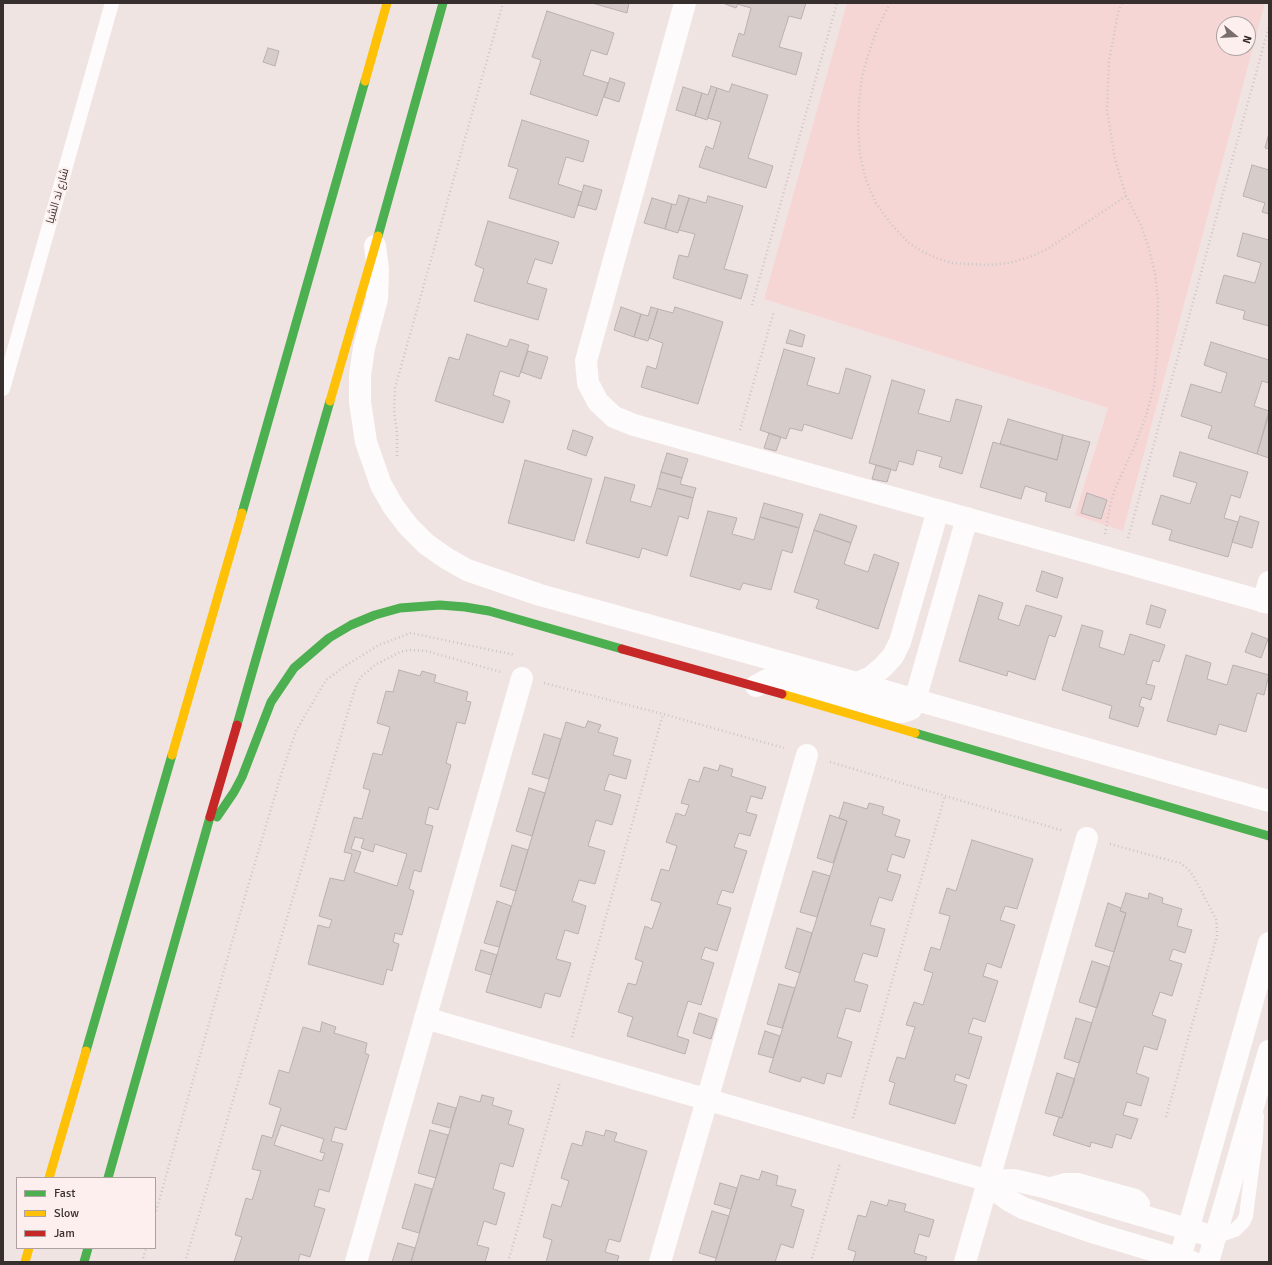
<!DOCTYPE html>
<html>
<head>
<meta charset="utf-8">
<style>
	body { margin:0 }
	#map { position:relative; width:1272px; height:1265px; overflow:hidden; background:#f0e4e3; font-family:Signika,sans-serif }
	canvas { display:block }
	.frame { position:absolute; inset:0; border:4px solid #372f2e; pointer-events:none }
	.legend { position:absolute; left:16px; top:1177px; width:140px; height:72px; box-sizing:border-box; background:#fcefee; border:1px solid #ada2a1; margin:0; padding:5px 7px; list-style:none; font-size:12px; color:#372f2e }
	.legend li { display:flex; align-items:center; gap:8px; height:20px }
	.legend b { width:20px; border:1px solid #ada2a1 }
	.north { position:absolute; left:1216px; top:16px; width:40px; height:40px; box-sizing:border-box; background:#fcefee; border:1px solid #ada2a1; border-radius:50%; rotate:108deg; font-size:11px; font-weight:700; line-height:16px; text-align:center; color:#372f2e }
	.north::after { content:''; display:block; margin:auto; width:14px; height:18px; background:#786e6d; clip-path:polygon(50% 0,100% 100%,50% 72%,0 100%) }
</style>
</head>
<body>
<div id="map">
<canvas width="1272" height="1265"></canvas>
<div class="frame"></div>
<ul class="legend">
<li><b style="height:5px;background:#4caf50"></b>Fast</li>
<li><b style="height:5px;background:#ffc107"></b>Slow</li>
<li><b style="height:5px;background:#c62828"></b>Jam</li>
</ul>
<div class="north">N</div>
</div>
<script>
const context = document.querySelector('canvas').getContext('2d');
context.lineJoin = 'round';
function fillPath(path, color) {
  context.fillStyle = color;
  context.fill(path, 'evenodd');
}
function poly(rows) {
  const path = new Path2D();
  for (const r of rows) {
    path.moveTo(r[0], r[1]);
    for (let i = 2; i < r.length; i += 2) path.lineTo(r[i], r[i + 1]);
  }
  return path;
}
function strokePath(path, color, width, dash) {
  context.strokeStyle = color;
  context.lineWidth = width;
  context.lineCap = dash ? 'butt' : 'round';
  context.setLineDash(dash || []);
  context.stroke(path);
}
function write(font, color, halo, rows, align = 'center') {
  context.font = font + ' Signika,Cairo,sans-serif';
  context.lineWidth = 4;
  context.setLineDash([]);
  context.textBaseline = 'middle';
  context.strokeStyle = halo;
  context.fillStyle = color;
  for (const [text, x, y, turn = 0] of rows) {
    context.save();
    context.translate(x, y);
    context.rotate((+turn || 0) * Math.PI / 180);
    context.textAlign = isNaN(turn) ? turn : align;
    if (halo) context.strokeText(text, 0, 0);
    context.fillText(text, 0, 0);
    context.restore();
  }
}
fillPath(poly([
	[847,3,1265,3,1123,531,1075,515,1108,408,764,299],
	[1224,24,1248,24,1248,48,1224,48]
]), '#f6d6d4');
const building = poly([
	[592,3,629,3,627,13,592,3],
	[725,3,738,3,736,8,725,4,725,3],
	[738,3,806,3,801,19,789,16,779,47,802,53,796,75,732,56,739,33,744,35,751,8,737,4,738,3],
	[547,11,614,33,607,55,591,50,583,75,608,83,597,116,530,94,541,60,532,57,547,11],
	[268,48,279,51,275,66,263,62,268,48],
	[610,78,625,83,619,102,604,97,610,78],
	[732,84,768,95,748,158,773,166,766,188,699,167,706,146,713,149,721,122,708,118,717,88,729,92,732,84],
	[711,86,717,88,707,120,695,116,702,93,708,95,711,86],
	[683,87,702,93,695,116,676,110,683,87],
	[522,120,589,141,583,162,566,157,558,184,582,192,574,218,509,198,518,169,508,166,522,120],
	[1269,133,1269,149,1265,148,1269,133],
	[1252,165,1269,170,1269,214,1262,212,1265,203,1243,196,1252,165],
	[584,185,602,190,596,210,578,205,584,185],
	[679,195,689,198,678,233,665,229,672,204,676,205,679,195],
	[708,196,743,206,724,269,748,275,741,299,673,278,679,255,688,257,695,234,679,230,689,198,706,203,708,196],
	[652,198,672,204,665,229,644,223,652,198],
	[488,221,559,242,552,264,535,259,527,283,547,289,538,320,474,301,484,269,475,265,488,221],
	[1243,233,1269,240,1269,326,1243,319,1245,311,1216,303,1224,275,1255,283,1261,263,1237,256,1243,233],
	[621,307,641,314,634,337,614,330,621,307],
	[651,307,658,309,648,341,634,337,641,314,648,316,651,307],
	[675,307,723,322,698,404,641,387,647,366,656,369,663,343,649,338,658,309,673,313,675,307],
	[790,330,805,335,802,347,786,343,790,330],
	[467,334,507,347,510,339,529,345,519,377,500,371,493,395,510,401,503,423,435,401,449,357,459,360,467,334],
	[1211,342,1269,360,1269,383,1262,381,1254,406,1269,411,1257,454,1208,438,1212,426,1181,416,1191,384,1221,393,1227,373,1204,365,1211,342],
	[784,349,815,358,807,385,839,394,846,368,871,376,852,439,804,424,802,431,790,428,786,439,760,430,784,349],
	[528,351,548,357,541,379,521,372,528,351],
	[892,380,925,390,918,413,950,422,956,399,982,406,962,474,939,467,942,457,917,450,913,465,899,461,896,471,869,463,892,380],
	[1269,414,1269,458,1257,454,1269,414],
	[1008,419,1063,435,1057,460,1000,444,1008,419],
	[573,430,593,437,586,456,567,449,573,430],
	[769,433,781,437,776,451,764,448,769,433],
	[1063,435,1090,442,1070,508,1045,501,1047,493,1025,486,1021,499,980,487,993,442,1057,460,1063,435],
	[1180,452,1248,472,1240,498,1231,495,1224,518,1238,522,1228,557,1169,540,1172,530,1152,524,1161,495,1190,504,1197,483,1173,476,1180,452],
	[667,453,688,459,682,478,661,472,667,453],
	[525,460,592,479,574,541,508,523,525,460],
	[876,465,891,469,887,482,872,479,876,465],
	[661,472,682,478,680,484,696,488,693,498,657,488,661,472],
	[605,477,635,485,630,501,651,507,657,488,693,498,688,519,679,516,667,556,642,548,639,558,586,543,605,477],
	[1087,493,1107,500,1101,519,1081,513,1087,493],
	[764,503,803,514,799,528,760,517,764,503],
	[708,511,737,518,732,534,754,540,760,517,799,528,792,553,782,550,771,590,743,583,740,590,690,576,708,511],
	[820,514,857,526,851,543,814,530,820,514],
	[1240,516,1259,522,1252,548,1232,542,1240,516],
	[814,530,851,543,844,564,868,572,874,554,899,563,878,629,816,608,819,600,794,592,814,530],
	[1042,571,1063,578,1057,598,1036,591,1042,571],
	[979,595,1003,603,998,619,1019,626,1026,605,1062,616,1055,637,1049,635,1035,680,1008,671,1007,676,959,661,979,595],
	[1151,605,1166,610,1160,628,1146,624,1151,605],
	[1082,625,1103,631,1099,647,1124,655,1130,634,1165,645,1159,662,1153,660,1146,684,1155,686,1151,700,1142,697,1139,706,1144,708,1138,727,1109,718,1112,706,1062,690,1082,625],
	[1252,633,1268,639,1261,658,1245,652,1252,633],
	[1186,655,1211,663,1207,679,1227,685,1233,665,1269,675,1264,695,1257,693,1246,732,1219,724,1216,735,1167,721,1186,655],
	[399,670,420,676,422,671,436,675,434,682,468,692,466,701,471,702,465,724,457,722,446,763,451,765,438,810,429,807,425,824,433,826,421,872,414,870,409,889,414,891,402,935,395,933,393,942,399,944,392,971,387,969,383,985,308,964,318,925,329,928,332,920,319,916,330,878,344,881,352,854,344,852,354,817,362,819,370,790,363,788,373,753,382,755,390,727,377,723,386,691,393,692,399,670],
	[355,837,364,839,361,848,373,852,375,844,407,854,397,886,354,872,361,852,351,849,355,837],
	[588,721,601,725,598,732,618,738,613,755,631,760,626,779,609,774,604,790,621,795,612,825,596,820,588,846,605,851,595,884,579,880,572,901,586,906,578,934,565,930,556,959,571,963,560,997,545,993,541,1008,486,992,566,722,585,728,588,721],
	[544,734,561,739,549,779,532,774,544,734],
	[720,765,733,769,731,776,766,787,762,799,751,796,746,812,757,815,750,836,739,833,734,847,747,851,733,893,722,890,717,904,731,908,717,951,705,947,701,959,714,963,701,1005,688,1001,677,1036,689,1040,685,1054,627,1036,633,1017,618,1012,628,983,636,985,643,962,635,959,645,926,652,929,661,903,651,900,661,869,669,871,677,846,666,842,676,813,685,816,689,805,681,803,689,779,699,782,704,767,718,771,720,765],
	[529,788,545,793,532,836,516,831,529,788],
	[844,802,867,809,869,803,884,807,882,814,900,820,895,836,910,840,904,858,892,854,887,871,901,875,892,901,879,897,870,925,885,929,877,957,863,953,854,981,868,985,860,1012,846,1008,837,1037,852,1042,841,1077,827,1073,824,1084,802,1077,800,1082,769,1072,847,821,839,818,844,802],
	[830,815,847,821,833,863,817,858,830,815],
	[972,840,1033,859,1017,909,1005,906,1000,920,1015,925,1001,968,987,963,983,976,998,981,985,1022,973,1018,968,1033,982,1037,969,1079,956,1074,954,1081,967,1085,955,1124,889,1104,895,1083,889,1081,897,1057,905,1059,915,1027,906,1025,914,1002,923,1005,933,973,924,970,931,947,940,950,950,916,939,913,947,888,956,891,972,840],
	[512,845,528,850,516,891,500,886,512,845],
	[813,871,830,876,817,917,800,912,813,871],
	[1126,893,1148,899,1149,893,1163,898,1162,903,1182,909,1177,926,1192,930,1185,953,1173,949,1169,960,1182,964,1172,996,1160,992,1152,1015,1166,1020,1157,1050,1144,1046,1136,1073,1149,1078,1141,1106,1127,1102,1123,1115,1138,1119,1131,1139,1116,1134,1112,1148,1091,1142,1090,1147,1053,1135,1059,1117,1062,1118,1126,913,1120,911,1126,893],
	[497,901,511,906,499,947,484,943,497,901],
	[1108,903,1121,908,1120,911,1126,913,1114,952,1095,946,1108,903],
	[797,928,812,933,800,973,785,968,797,928],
	[481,950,497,955,491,975,475,970,481,950],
	[1092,961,1110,967,1097,1008,1079,1002,1092,961],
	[779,984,795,988,782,1028,767,1024,779,984],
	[699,1013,717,1019,711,1039,693,1033,699,1013],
	[1076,1018,1092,1023,1079,1063,1064,1058,1076,1018],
	[322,1022,336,1027,334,1033,367,1043,365,1053,369,1055,346,1130,335,1127,331,1141,343,1144,329,1192,319,1189,314,1206,325,1209,310,1257,300,1254,298,1262,234,1262,242,1237,235,1235,246,1198,252,1200,261,1171,252,1169,262,1135,272,1138,281,1108,269,1104,279,1070,289,1073,303,1027,320,1032,322,1022],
	[281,1125,324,1139,320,1152,325,1153,322,1161,274,1145,281,1125],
	[765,1031,780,1036,773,1058,758,1054,765,1031],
	[1057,1073,1075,1079,1062,1118,1045,1113,1057,1073],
	[482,1095,494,1098,492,1105,512,1111,508,1124,524,1129,513,1167,500,1163,493,1189,505,1193,496,1225,484,1221,477,1245,489,1248,485,1262,411,1262,460,1096,480,1102,482,1095],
	[438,1103,456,1108,450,1128,432,1123,438,1103],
	[430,1130,448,1135,436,1178,418,1173,430,1130],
	[606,1130,617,1133,614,1141,647,1151,620,1242,609,1239,605,1252,619,1256,617,1262,546,1262,552,1240,543,1237,552,1204,561,1207,569,1181,561,1178,572,1143,582,1146,586,1131,604,1136,606,1130],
	[762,1171,778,1176,776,1185,796,1190,791,1206,804,1210,793,1248,781,1244,775,1262,715,1262,741,1175,759,1180,762,1171],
	[720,1183,737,1188,731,1209,714,1204,720,1183],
	[415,1184,432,1189,419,1233,402,1228,415,1184],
	[889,1200,906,1204,904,1211,934,1220,929,1237,919,1234,914,1253,927,1257,925,1262,853,1262,856,1252,848,1249,858,1215,866,1217,871,1201,887,1206,889,1200],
	[712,1211,729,1216,716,1258,699,1253,712,1211],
	[398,1243,415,1248,411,1262,392,1262,398,1243]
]);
fillPath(building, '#d6cdcb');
strokePath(building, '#b9b0af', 1);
strokePath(poly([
	[890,3,878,27,869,52,862,77,859,103,858,129,860,155,866,180,876,203,891,224,909,243,923,252,939,259,952,263,988,265,1009,263,1030,257,1049,248,1126,196],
	[752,305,837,3],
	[740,430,774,311],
	[397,456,397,433,394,411,395,388,503,3],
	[1105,534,1110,506,1115,489,1135,445,1146,416,1154,386,1157,356,1158,299,1155,274,1149,249,1141,225,1126,196,1115,159,1107,110,1109,61,1118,13,1122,3],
	[1128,538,1269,26],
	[544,683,663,714,784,748],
	[830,762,1064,831],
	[1110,844,1172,861,1180,863,1188,869,1193,875,1216,919,1217,928,1217,936,1166,1117],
	[572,1037,663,714],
	[853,1118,945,795],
	[155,1215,241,910,281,775,296,731,326,680,345,666,379,645,411,633,515,655],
	[142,1262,146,1248],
	[185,1262,356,685,362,676,375,665,400,652,409,650,426,651,501,672],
	[508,1262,560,1082],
	[811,1262,840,1163]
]), '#c9c6c5', 2.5, [1, 3]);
strokePath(poly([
	[3,389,112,3],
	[1045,1186,1065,1180,1078,1180,1136,1196,1139,1198,1143,1203,1141,1215],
	[1215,1237,1235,1230,1243,1222,1246,1216,1256,1138,1257,1116]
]), '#fdfbfb', 14);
strokePath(poly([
	[685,3,586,361,588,383,598,402,614,417,634,425,1269,603],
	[375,246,378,270,377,299,364,348,360,375,360,402,366,442,381,485,393,506,408,526,426,544,446,558,467,570,540,595,857,683,1269,801],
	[1263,602,1269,582],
	[857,683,871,677,883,667,893,656,900,642,938,510],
	[756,686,767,680,778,680,897,712,902,712,911,709,915,700,967,518],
	[425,1018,989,1181,1014,1180,1044,1187,1215,1237],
	[989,1181,999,1193,1010,1201,1023,1208,1095,1233,1192,1262],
	[356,1262,522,678],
	[660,1262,807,755],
	[965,1262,1087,838],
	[1179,1262,1269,943],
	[1208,1262,1269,1051]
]), '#fdfbfb', 22);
strokePath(poly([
	[378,236,443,3],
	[242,513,365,81],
	[237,725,330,401],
	[915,733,1269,836],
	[217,817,234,792,242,777,271,702,294,668,329,638,351,625,375,615,400,608,440,605,465,607,489,611,622,649],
	[86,1051,172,755],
	[108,1178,210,817],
	[84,1262,88,1248]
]), '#4caf50', 9);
strokePath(poly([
	[365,81,387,3],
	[330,401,378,236],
	[782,694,915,733],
	[172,755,242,513],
	[49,1178,86,1051],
	[25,1262,29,1248]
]), '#ffc107', 9);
strokePath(poly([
	[622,649,782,694],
	[210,817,237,725]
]), '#c62828', 9);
write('11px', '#372f2e', '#fcefee', [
	["شارع ند الشبا",58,196,-74]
]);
</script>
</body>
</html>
